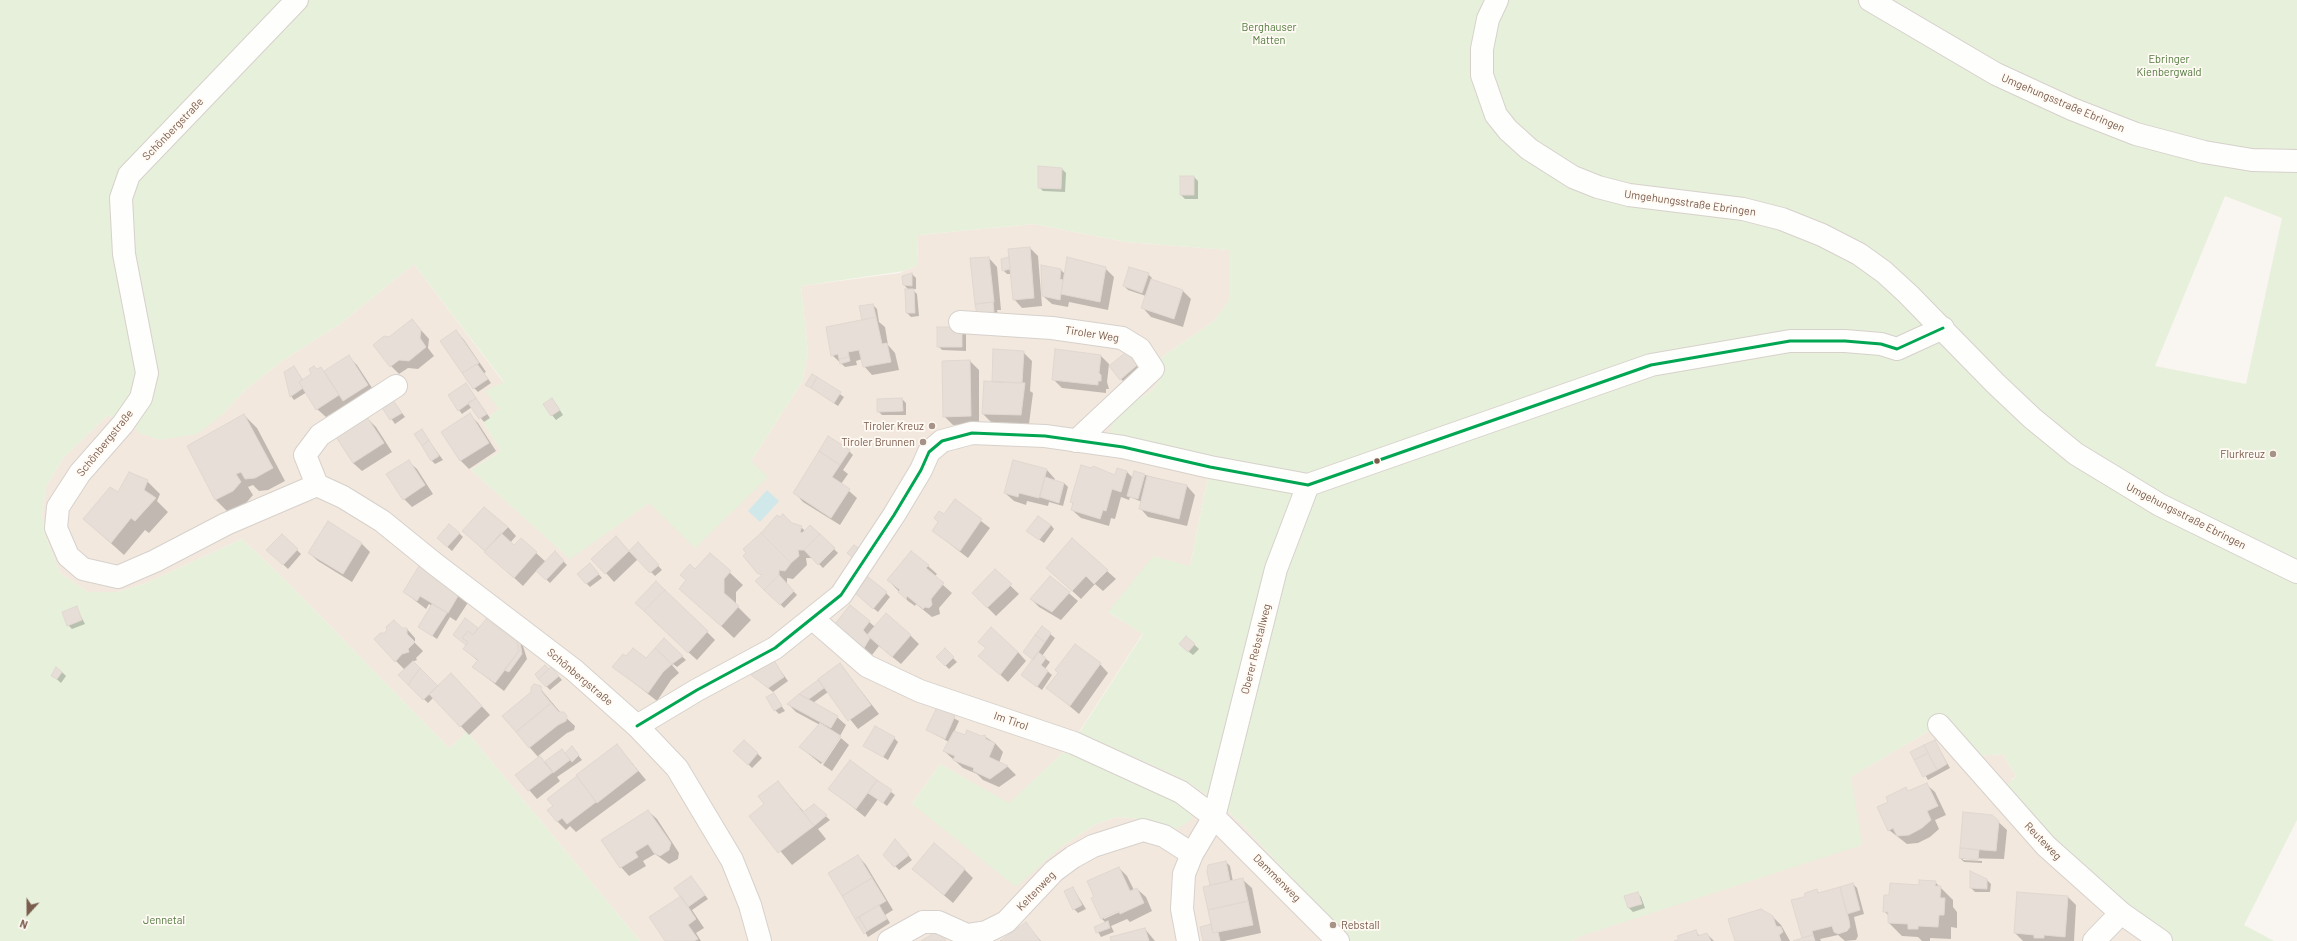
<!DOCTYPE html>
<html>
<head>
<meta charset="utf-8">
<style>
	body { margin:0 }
	#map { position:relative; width:2297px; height:941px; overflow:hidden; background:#f9f5f0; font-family:Barlow,sans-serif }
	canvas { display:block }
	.north { position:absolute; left:8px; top:893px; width:40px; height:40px; -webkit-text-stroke:3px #fffaf3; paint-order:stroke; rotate:201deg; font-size:11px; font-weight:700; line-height:16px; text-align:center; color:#7a5c4d }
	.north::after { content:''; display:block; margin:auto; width:14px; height:18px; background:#7a5c4d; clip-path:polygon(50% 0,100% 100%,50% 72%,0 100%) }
</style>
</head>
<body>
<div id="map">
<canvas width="2297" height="941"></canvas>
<div class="north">N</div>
</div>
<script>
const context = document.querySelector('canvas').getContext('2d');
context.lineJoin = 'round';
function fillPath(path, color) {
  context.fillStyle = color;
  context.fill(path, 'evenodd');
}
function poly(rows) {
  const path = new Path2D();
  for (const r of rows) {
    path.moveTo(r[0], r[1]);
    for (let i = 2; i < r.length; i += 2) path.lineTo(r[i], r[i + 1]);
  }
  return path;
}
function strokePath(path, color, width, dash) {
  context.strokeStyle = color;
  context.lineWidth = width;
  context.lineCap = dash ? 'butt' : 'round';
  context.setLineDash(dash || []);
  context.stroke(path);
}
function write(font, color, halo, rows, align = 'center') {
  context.font = font + ' Barlow,sans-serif';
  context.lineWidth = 3.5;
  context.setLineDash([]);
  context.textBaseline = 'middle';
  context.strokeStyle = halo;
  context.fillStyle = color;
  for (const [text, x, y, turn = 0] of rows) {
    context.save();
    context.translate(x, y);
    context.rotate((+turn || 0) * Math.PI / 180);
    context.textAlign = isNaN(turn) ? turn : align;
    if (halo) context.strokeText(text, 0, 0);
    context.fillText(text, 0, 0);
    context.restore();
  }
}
fillPath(poly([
	[1034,224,1126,242,1230,250,1230,300,1214,321,1155,362,1160,372,1158,383,1152,390,1114,417,1210,467,1190,566,1109,613,1143,633,1079,732,1183,779,1218,802,1245,827,1349,941,640,941,467,732,449,748,286,581,242,539,144,584,118,592,103,594,88,592,60,573,45,534,42,515,46,487,63,458,108,415,123,424,137,429,223,414,244,391,282,361,340,324,414,264,504,383,499,409,483,422,501,451,471,470,570,558,649,503,751,461,802,382,808,352,801,286,900,273,917,265,918,235],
	[1065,751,1120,773,1182,805,1166,826,1132,818,1116,817,1094,825,1061,847,912,804,940,764,1009,804],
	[1939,725,1977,756,2003,754,2016,776,2011,780,2167,939,2172,941,1572,941]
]), '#f2e8de');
fillPath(poly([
	[0,0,2297,0,2297,820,2244,925,2274,941,2172,941,2167,939,2131,913,2030,819,2007,791,2007,785,2016,776,2003,754,1977,756,1939,725,1851,777,1862,845,1581,936,1572,941,1349,941,1245,827,1218,802,1183,779,1079,733,1143,634,1108,612,1153,556,1190,566,1210,467,1113,438,1110,433,1111,426,1114,417,1152,390,1158,383,1160,372,1155,362,1214,321,1229,300,1229,250,1126,242,1034,224,918,235,917,265,904,271,801,286,808,352,802,382,751,461,768,477,695,548,649,503,570,559,471,470,501,451,483,422,499,409,485,391,504,382,414,264,340,324,282,361,244,391,223,414,197,434,160,440,139,433,137,429,123,424,108,415,63,458,46,487,42,515,45,534,60,573,88,592,118,592,144,584,242,539,286,581,449,748,467,732,640,941,0,941],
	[2225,196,2282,218,2246,384,2155,366],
	[1065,751,1120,773,1182,805,1193,813,1191,820,1177,829,1132,818,1116,817,1094,825,1061,847,1016,887,912,804,940,764,1009,803]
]), '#e7f0db');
fillPath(poly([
	[767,490,779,501,760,522,748,511]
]), '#d0e8ea');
fillPath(poly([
	[1062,169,1066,173,1065,192,1043,191,1039,187],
	[1194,177,1198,181,1198,199,1185,199,1181,195],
	[1030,248,1038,256,1042,306,1022,308,1014,299,1011,274,1007,274,1003,270,1010,258],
	[989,258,997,267,1001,310,997,310,998,315,982,317],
	[1042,266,1061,270,1065,274,1105,268,1114,277,1108,310,1069,302,1068,307,1052,304,1043,296],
	[912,274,916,278,916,289,912,289,917,294,919,316,911,317,907,313,909,290,904,285,903,276],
	[1148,274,1152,278,1151,281,1183,291,1191,299,1183,327,1151,317,1143,308,1146,296,1128,290,1124,286],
	[873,305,877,309,879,322,885,327,888,345,895,353,899,370,872,375,864,366,862,359,856,361,857,365,845,367,832,355,863,321],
	[412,320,429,339,428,348,434,356,418,369,408,368,399,374,391,366,389,338],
	[938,328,966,332,966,351,942,350,938,346],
	[456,331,464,340,486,372,484,373,491,383,478,392,474,388],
	[1131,349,1146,366,1125,383,1121,379],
	[1023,352,1032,361,1030,391,1033,393,1029,424,991,422,983,414,993,383],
	[1101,356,1109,364,1107,382,1109,389,1106,389,1106,393,1062,388,1053,379],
	[349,357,357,365,376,394,352,409,347,404,326,417,317,409,307,392,294,400,291,396,294,367,303,380,321,369,324,372],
	[970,361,979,370,979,424,953,425,944,416,943,362],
	[813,375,844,397,838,406,807,385],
	[466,384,490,418,484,422,472,407,462,414,459,410],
	[390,397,405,417,395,424,380,403],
	[902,399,906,403,906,415,882,415,878,411,878,400],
	[556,404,563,415,556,420,544,405],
	[244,415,257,428,285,481,268,490,259,491,253,485,248,487,253,495,246,503,228,512,215,499],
	[470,415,478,423,496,451,469,469,461,461,442,432],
	[367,418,376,427,392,452,362,471,353,463,337,438],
	[421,430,443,460,435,464,431,460],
	[849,451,853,455,843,470,848,474,841,484,857,498,840,525,803,502,795,493],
	[408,461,417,469,433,494,412,507,404,499],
	[1014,461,1047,470,1055,479,1055,481,1064,483,1068,487,1063,506,1049,502,1048,506,1027,501,1026,505,1014,501,1005,493],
	[1126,471,1133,478,1145,475,1187,486,1195,495,1187,526,1148,517,1140,508,1142,502,1130,497,1129,500,1121,497,1115,519,1111,518,1109,526,1081,518,1072,510,1074,505,1071,502],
	[147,481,160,494,157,501,168,512,149,533,145,530,124,555,84,519,119,494],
	[955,501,990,528,968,558,933,531],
	[328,523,362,544,370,552,352,582,318,561,309,553],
	[791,524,801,527,805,531,819,534,838,553,823,568,813,558,806,558,807,565,793,579,787,578,787,584,797,595,784,608,757,581,762,576,758,572],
	[1051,525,1054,529,1044,543,1028,531],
	[508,527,516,536,510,543,514,547,536,553,546,562,555,553,567,565,550,583,537,570,523,586,463,531],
	[459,533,463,537,452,551,442,542],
	[282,535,301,554,288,569,268,550],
	[616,538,630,552,638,544,662,570,655,576,638,559,614,582,606,573],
	[710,554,743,585,736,592,736,605,751,620,734,638,680,588],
	[928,566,937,574,934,577,952,593,939,608,940,614,932,617,916,604,915,606,908,601,888,580],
	[420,567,469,601,456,621,450,617,437,639,419,627,432,606,429,604,426,609,404,592],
	[594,569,602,578,590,587,586,583],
	[995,571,1019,594,996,616,973,593],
	[1107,571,1116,579,1103,591,1095,584,1081,599,1056,576],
	[1050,577,1078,601,1061,620,1039,607,1031,599],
	[886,593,890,597,878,612,860,597],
	[851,606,875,627,910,635,919,644,901,664,879,646,872,655,844,632],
	[76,607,85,624,72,629,68,625],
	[465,620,478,630,519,642,523,646,527,659,504,691,473,667,478,661,464,649,467,645],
	[653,620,707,632,715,640,697,660],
	[1042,627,1055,638,1042,656,1050,662,1045,669,1052,675,1042,690,1022,675,1034,660,1024,652],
	[407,629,415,638,415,643,423,651,416,658,417,660,412,662,438,687,460,683,490,715,469,735,434,697,428,703,399,675,405,670,396,661,384,634],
	[1186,637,1199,649,1193,655,1184,648],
	[664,640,686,660,677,667,673,664,672,665,679,673,671,680,657,701,614,667,627,658,647,659],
	[980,642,1018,652,1026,661,1008,682,980,656,987,649],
	[945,650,957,662,949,669,937,657],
	[774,662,788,681,773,692,757,679],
	[840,664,879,714,858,729,828,692,813,703,837,717,846,725,840,736,841,737,839,737,821,764,800,747,820,725,796,712,788,704],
	[1100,664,1108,673,1079,714,1048,688],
	[549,670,555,672,562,680,550,690,546,686],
	[62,672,66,676,61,683,52,675],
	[538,686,561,713,575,726,574,730,567,733,538,756,545,762,565,754,572,747,582,760,557,777,560,781,537,799,516,775,539,758,503,717],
	[773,694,785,711,779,714,775,710],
	[937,709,959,721,954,732,966,736,984,736,995,743,1003,752,999,763,1008,767,1016,775,999,787,983,780,977,774,963,768,944,751,949,742,927,730],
	[841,738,849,745,832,771,823,765],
	[894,738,898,742,888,760,865,746],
	[744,741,762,758,752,768,735,751],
	[1935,741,1950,768,1928,780,1912,753],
	[617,745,646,780,576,832,570,826,566,830,557,821],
	[850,761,895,795,887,806,878,799,865,817,830,789],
	[778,782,804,812,814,805,830,820,818,829,826,839,792,865,751,816,766,805],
	[1926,784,1935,792,1946,815,1935,820,1939,829,1930,837,1918,843,1907,844,1889,830,1890,802,1906,789,1909,792],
	[648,811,657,819,679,853,678,859,669,864,655,854,643,861,646,866,629,876,621,867],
	[1964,813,1992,816,2007,830,2004,859,1963,858,1963,860,1982,861,1982,863,1964,862,1960,858],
	[899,844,912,860,899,870,885,855],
	[858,856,866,865,893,910,885,915,890,923,868,937,829,873],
	[1226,862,1230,866,1233,882,1243,880,1252,888,1261,933,1224,941,1204,941,1201,927,1212,925,1212,886,1208,872],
	[1119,868,1127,876,1134,890,1137,889,1146,897,1152,911,1130,922,1127,919,1111,926,1114,932,1101,937,1095,927,1106,923,1102,919,1095,898],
	[1123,908,1124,910,1104,919,1104,917],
	[913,869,964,869,973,878,953,903],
	[1986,879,1991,884,1990,892,1975,892,1971,888],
	[695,882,708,899,692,910,704,928,696,933,701,941,666,941,682,897],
	[1935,882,1953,900,1953,907,1957,912,1957,928,1951,927,1951,939,1930,938,1930,941,1922,941,1918,937,1902,936,1889,923,1889,916,1884,911,1890,896],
	[1853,884,1857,888,1864,914,1854,917,1858,936,1856,940,1845,941,1838,935,1820,939,1821,941,1796,941,1803,939,1805,897,1816,890,1820,894],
	[1073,888,1086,909,1078,913,1074,909],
	[1637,893,1641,897,1645,908,1633,912,1629,908,1626,897],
	[2068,897,2076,905,2074,941,2023,941,2015,933],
	[1772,916,1781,925,1790,941,1736,941],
	[1026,924,1041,941,1002,941],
	[1145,929,1155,941,1112,941],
	[1695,931,1700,936,1707,934,1714,941,1677,941]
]), '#0003');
const building = poly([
	[1038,166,1062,168,1061,189,1038,188,1038,166],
	[1180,176,1194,176,1194,195,1180,195,1180,176],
	[1030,247,1034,298,1013,300,1008,249,1030,247],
	[989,257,994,302,975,304,970,258,989,257],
	[1009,257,1010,269,1002,271,1001,259,1009,257],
	[1067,257,1106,267,1100,302,1061,294,1067,257],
	[1041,265,1061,269,1060,279,1063,280,1060,300,1042,296,1041,265],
	[1129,267,1149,273,1142,293,1123,286,1129,267],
	[912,273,912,286,903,285,902,276,912,273],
	[1151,279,1183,290,1174,319,1141,308,1151,279],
	[905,289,914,289,915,313,906,313,905,289],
	[993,302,994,312,977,314,975,304,993,302],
	[873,304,876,317,862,320,859,306,873,304],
	[876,317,882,344,887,343,891,362,863,367,859,350,848,352,849,357,839,359,838,354,831,356,826,327,876,317],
	[412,319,421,330,420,338,426,347,409,361,399,360,390,367,373,345,384,336,389,337,412,319],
	[937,327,962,327,962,347,937,347,937,327],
	[456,330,479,363,462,373,440,341,456,330],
	[1131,348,1142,361,1120,380,1109,366,1131,348],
	[993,349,1024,351,1022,383,992,382,993,349],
	[1055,349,1101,355,1099,373,1101,375,1101,381,1098,381,1098,385,1052,380,1055,349],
	[349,355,368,385,343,401,324,371,349,355],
	[849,357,850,361,840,364,839,359,849,357],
	[970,360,971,416,943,417,942,361,970,360],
	[477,364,488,379,473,389,462,373,477,364],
	[294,366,302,379,299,382,303,388,290,397,284,372,294,366],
	[314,366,317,369,321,367,339,395,316,410,299,382,311,374,309,369,314,366],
	[812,374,817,377,811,388,805,385,812,374],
	[817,377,841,392,834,403,811,388,817,377],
	[984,381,1025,383,1021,415,982,414,984,381],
	[466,383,476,398,458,411,448,395,466,383],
	[390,396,402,413,390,420,379,403,390,396],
	[476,398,487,414,479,419,468,403,476,398],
	[552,398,560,410,551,416,543,404,552,398],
	[902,398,903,411,877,412,877,399,902,398],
	[470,413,489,443,460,461,441,432,470,413],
	[244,414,273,468,255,478,245,479,241,472,236,474,241,482,233,491,215,500,187,446,244,414],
	[367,417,384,443,353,463,336,437,367,417],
	[422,429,429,440,422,446,414,434,422,429],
	[828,436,850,450,840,465,819,451,828,436],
	[429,440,439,456,431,461,422,446,429,440],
	[819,451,840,465,832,477,850,489,831,518,793,493,819,451],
	[409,460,425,485,403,500,386,474,409,460],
	[1013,460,1047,469,1039,498,1019,493,1018,497,1004,493,1013,460],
	[1081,465,1091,468,1093,466,1115,475,1117,468,1127,471,1121,492,1112,489,1106,511,1103,510,1100,519,1071,510,1073,503,1070,502,1081,465],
	[1134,471,1145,474,1138,499,1127,496,1134,471],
	[129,472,148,480,144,490,156,498,135,521,131,518,111,543,83,519,110,487,118,492,129,472],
	[1147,476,1187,485,1179,519,1139,509,1147,476],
	[1045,477,1064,483,1059,503,1040,497,1045,477],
	[955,499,982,519,960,551,932,531,938,522,934,518,939,511,944,514,955,499],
	[484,507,508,527,485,551,462,531,484,507],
	[783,514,792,523,802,526,800,532,802,533,810,525,820,534,804,550,798,550,799,556,791,563,761,533,777,515,780,517,783,514],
	[1038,516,1051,525,1039,540,1026,531,1038,516],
	[328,521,362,543,343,574,308,553,328,521],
	[449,524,460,533,447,547,437,538,449,524],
	[501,533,514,545,521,538,537,552,514,578,484,552,501,533],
	[761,533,791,563,785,571,779,570,779,575,764,590,755,581,762,575,757,573,743,556,746,553,743,549,761,533],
	[282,534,298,549,283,565,266,550,282,534],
	[820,534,835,548,818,565,804,550,820,534],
	[616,536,629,551,605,574,591,559,616,536],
	[1072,538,1108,570,1094,584,1086,576,1072,591,1046,568,1072,538],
	[638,542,659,565,650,573,629,551,638,542],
	[854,545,860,549,853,558,847,553,854,545],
	[555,551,564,561,546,580,536,571,555,551],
	[911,551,929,565,926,568,944,583,931,599,932,605,929,608,925,607,923,609,907,596,906,599,898,592,900,590,887,580,911,551],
	[710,553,731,571,724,579,724,593,739,606,721,626,679,589,686,580,680,575,690,564,695,569,710,553],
	[590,563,599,574,586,584,577,574,590,563],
	[419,566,461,591,448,613,420,596,417,601,403,592,419,566],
	[995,569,1012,584,987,608,972,593,995,569],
	[779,575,794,591,780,605,764,590,779,575],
	[1050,576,1070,592,1052,612,1030,599,1050,576],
	[868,577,887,592,873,609,855,593,868,577],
	[656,581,665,590,644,611,635,603,656,581],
	[665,590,708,631,688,653,644,611,665,590],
	[432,604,447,613,432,636,418,627,432,604],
	[850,605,870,621,863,630,870,638,864,648,835,624,850,605],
	[77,606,82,620,67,626,62,612,77,606],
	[886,613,911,635,892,657,867,635,886,613],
	[465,618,478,628,473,635,468,631,462,638,468,642,466,645,453,635,465,618],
	[486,619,517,641,519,651,495,683,472,667,478,660,463,649,468,642,462,638,468,631,473,635,486,619],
	[394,620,402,628,407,628,407,634,415,642,408,649,409,652,402,654,395,662,374,639,380,633,384,633,387,630,386,627,394,620],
	[1042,626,1051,633,1045,642,1035,635,1042,626],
	[991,627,1018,652,1000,675,978,656,986,648,978,642,991,627],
	[1035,635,1045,642,1033,660,1023,652,1035,635],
	[1186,636,1195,644,1188,652,1179,644,1186,636],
	[664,638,683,656,672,664,655,648,664,638],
	[517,641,520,641,522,654,509,672,504,670,519,651,517,641],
	[1075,644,1101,663,1070,706,1046,688,1058,673,1055,670,1075,644],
	[633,648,646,658,655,648,672,664,663,672,648,693,612,667,623,654,626,656,633,648],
	[945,648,954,657,945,666,936,657,945,648],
	[1038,652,1046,658,1041,665,1048,671,1037,687,1021,675,1038,652],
	[774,660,784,677,768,688,751,675,774,660],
	[413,661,420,668,408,685,398,675,413,661],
	[840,663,871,705,848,721,818,679,840,663],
	[545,665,549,669,538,679,535,674,545,665],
	[56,667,62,672,57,679,51,676,56,667],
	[551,667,559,676,546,687,538,679,551,667],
	[420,668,438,686,423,700,408,685,420,668],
	[451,673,482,706,460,727,429,694,451,673],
	[818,680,824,688,809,699,799,694,818,680],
	[534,684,541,686,542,692,551,703,516,732,502,716,531,692,531,687,534,684],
	[774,693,782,706,774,711,766,697,774,693],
	[799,694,838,716,831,728,787,704,799,694],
	[551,703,559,712,564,712,567,716,566,721,558,725,529,748,516,732,551,703],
	[937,707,955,716,945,739,926,730,937,707],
	[820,723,841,736,823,763,799,747,820,723],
	[875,726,895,737,883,757,863,746,875,726],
	[967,730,981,736,985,735,986,739,995,743,989,757,1008,766,990,779,973,771,974,768,953,760,955,756,943,751,954,731,965,735,967,730],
	[744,740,758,753,748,765,733,751,744,740],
	[1935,740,1947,764,1937,770,1924,745,1935,740],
	[617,744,638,771,597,803,576,775,617,744],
	[1924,745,1928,753,1914,760,1910,752,1924,745],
	[572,746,579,755,572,762,565,753,572,746],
	[562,749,570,760,553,773,544,762,562,749],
	[1928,753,1937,770,1923,777,1914,760,1928,753],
	[540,756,553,772,528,791,515,775,540,756],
	[850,760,877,780,856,809,828,789,850,760],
	[577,776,596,802,567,824,562,818,557,822,547,810,553,806,547,799,577,776],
	[877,780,892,790,883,803,868,793,877,780],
	[778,781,814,826,778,853,749,816,764,804,758,796,778,781],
	[1927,783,1938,806,1927,811,1931,820,1922,828,1909,835,1897,836,1893,828,1888,831,1877,807,1888,802,1886,797,1906,787,1908,791,1927,783],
	[814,804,827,815,814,826,803,812,814,804],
	[648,810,671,843,669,850,660,856,654,853,648,844,635,852,638,857,620,868,601,840,648,810],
	[1963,812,1992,815,1999,821,1996,851,1960,848,1963,812],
	[895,839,909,855,894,867,883,855,895,839],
	[934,843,965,869,944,895,912,869,934,843],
	[1960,848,1979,850,1978,860,1959,858,1960,848],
	[858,855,872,878,842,896,828,873,858,855],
	[1226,861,1230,881,1210,885,1207,872,1208,865,1226,861],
	[1119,867,1130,891,1137,888,1144,903,1120,914,1119,911,1101,919,1091,898,1094,897,1087,881,1119,867],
	[1970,871,1987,879,1987,889,1970,888,1970,871],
	[691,876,705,895,688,907,674,888,691,876],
	[872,878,886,901,855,919,842,896,872,878],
	[1243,878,1248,901,1208,910,1203,887,1243,878],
	[1919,880,1936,881,1935,886,1941,886,1940,898,1945,898,1944,915,1939,915,1938,927,1918,926,1918,929,1908,929,1908,924,1888,923,1888,912,1883,912,1884,895,1889,895,1890,883,1919,885,1919,880],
	[1853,883,1860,910,1847,914,1840,887,1853,883],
	[1073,887,1082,905,1073,910,1064,891,1073,887],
	[1840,887,1849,920,1850,927,1847,931,1838,934,1834,932,1832,926,1812,931,1813,935,1802,938,1791,900,1804,897,1805,893,1817,889,1818,893,1840,887],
	[1638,892,1642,904,1628,908,1624,896,1638,892],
	[2017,892,2068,896,2065,937,2044,935,2044,938,2034,938,2034,935,2014,933,2017,892],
	[681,896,696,919,688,925,698,939,694,941,665,941,649,917,681,896],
	[1248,901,1253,925,1213,933,1208,910,1248,901],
	[879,905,887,919,867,931,859,917,879,905],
	[1761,909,1773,916,1776,926,1781,927,1783,932,1779,935,1781,941,1735,941,1728,919,1761,909],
	[859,917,867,931,864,934,855,919,859,917],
	[1108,921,1110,928,1096,933,1094,927,1108,921],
	[1026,922,1040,941,1000,941,1026,922],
	[1211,924,1213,933,1218,932,1220,941,1203,941,1200,927,1211,924],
	[1145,928,1149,941,1111,941,1110,937,1145,928],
	[939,930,946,941,921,941,939,930],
	[1696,930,1698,936,1707,933,1711,941,1674,941,1679,939,1677,936,1696,930],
	[1813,935,1815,941,1793,941,1802,938,1813,935]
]);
fillPath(building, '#e6ded7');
strokePath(building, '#e2d8d2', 1);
const minor = poly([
	[297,0,129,175,121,198,124,254,147,373,141,398,123,424,80,473,58,507,56,528,68,556,83,569,118,577,155,561,226,524,317,485,343,497,382,521,435,564,574,670,637,726,677,768,732,860,750,905,760,941],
	[1497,0,1488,19,1482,49,1482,75,1496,115,1508,130,1529,149,1573,177,1598,187,1629,195,1743,209,1782,219,1822,235,1859,254,1884,272,1908,294,1995,383,2032,418,2076,454,2160,505,2297,572],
	[1870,0,1996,74,2072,109,2136,134,2204,152,2252,160,2297,161],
	[960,322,1052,328,1122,338,1140,349,1153,369,1076,441],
	[317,485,305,455,320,435,396,386],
	[813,619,867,666,920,691,1074,743,1181,792,1214,817,1338,941],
	[1939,725,2046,846,2121,913,2161,941],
	[637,726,697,690,775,648,841,595,894,515,921,470,929,452,942,441,972,433,1045,436,1123,447,1210,467,1308,485,1651,365,1790,341,1845,341,1881,344,1897,349,1943,328],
	[889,941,923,922,938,922,967,935,986,932,1006,922,1054,871,1073,857,1093,846,1143,830,1164,836,1192,854],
	[1188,941,1182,909,1184,874,1192,854,1214,817,1276,569,1308,485],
	[2094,941,2121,913]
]);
strokePath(minor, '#d7d1cb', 24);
strokePath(minor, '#fefefd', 22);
strokePath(poly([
	[637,726,697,690,775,648,841,595,894,515,921,470,929,452,942,441,972,433,1045,436,1123,447,1210,467,1308,485,1651,365,1790,341,1845,341,1881,344,1897,349,1943,328]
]), '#00a651', 3);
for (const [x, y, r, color] of [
	[932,426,4,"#a69286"],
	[923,442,4,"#a69286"],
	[2273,454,4,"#a69286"],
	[1377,461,3.5,"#7a5c4d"],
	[1333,925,4,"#a69286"]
]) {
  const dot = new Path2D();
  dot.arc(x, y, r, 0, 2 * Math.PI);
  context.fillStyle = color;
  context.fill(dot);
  strokePath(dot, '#fffaf3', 1.5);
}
write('11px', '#537a41', '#fffaf3', [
	["Berghauser",1269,27],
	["Matten",1269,40],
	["Ebringer",2169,59],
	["Kienbergwald",2169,72],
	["Jennetal",164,920]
]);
write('11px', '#7a5c4d', '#fffaf3', [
	["Umgehungsstraße Ebringen",2063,103,23],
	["Schönbergstraße",173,129,-46],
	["Umgehungsstraße Ebringen",1690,203,8],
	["Tiroler Weg",1092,334,9],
	["Schönbergstraße",105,443,-51],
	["Umgehungsstraße Ebringen",2186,516,27],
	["Oberer Rebstallweg",1256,649,-76],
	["Schönbergstraße",580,677,40],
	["Im Tirol",1011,721,19],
	["Reuteweg",2043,841,46],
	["Dammenweg",1277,878,45],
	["Keltenweg",1036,891,-46]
]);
write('11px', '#7a5c4d', '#fffaf3', [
	["Tiroler Kreuz",924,426],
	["Tiroler Brunnen",915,442],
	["Flurkreuz",2265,454],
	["Rebstall",1341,925,"left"]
], 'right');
</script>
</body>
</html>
